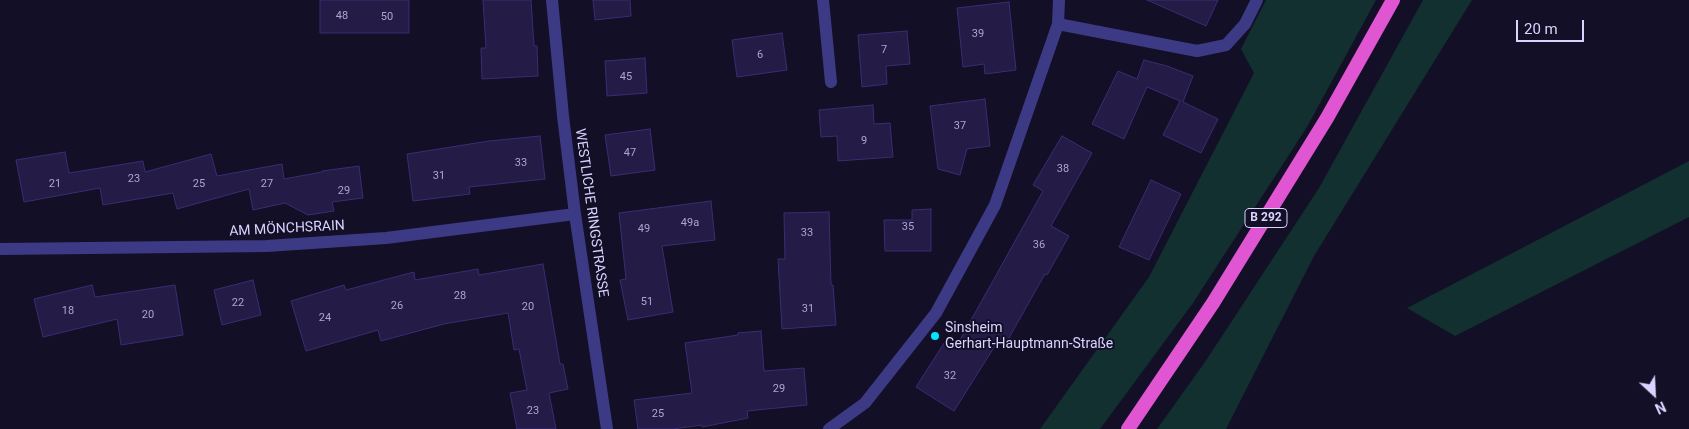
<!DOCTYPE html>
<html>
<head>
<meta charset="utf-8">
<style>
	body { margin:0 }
	#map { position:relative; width:1689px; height:429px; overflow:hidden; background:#130f26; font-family:Roboto,sans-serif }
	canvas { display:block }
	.north { position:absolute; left:1629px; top:369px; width:50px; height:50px; -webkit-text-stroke:4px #130f26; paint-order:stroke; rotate:155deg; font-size:14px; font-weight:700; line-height:20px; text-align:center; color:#d9d4ff }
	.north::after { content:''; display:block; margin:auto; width:18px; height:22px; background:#d9d4ff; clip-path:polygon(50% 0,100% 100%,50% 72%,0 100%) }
	.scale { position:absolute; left:1516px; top:20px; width:68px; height:22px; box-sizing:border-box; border:2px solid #d9d4ff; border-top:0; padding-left:6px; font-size:15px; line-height:18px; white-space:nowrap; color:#d9d4ff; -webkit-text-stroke:4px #130f26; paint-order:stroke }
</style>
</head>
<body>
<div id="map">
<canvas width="1689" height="429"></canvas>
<div class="north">N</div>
<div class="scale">20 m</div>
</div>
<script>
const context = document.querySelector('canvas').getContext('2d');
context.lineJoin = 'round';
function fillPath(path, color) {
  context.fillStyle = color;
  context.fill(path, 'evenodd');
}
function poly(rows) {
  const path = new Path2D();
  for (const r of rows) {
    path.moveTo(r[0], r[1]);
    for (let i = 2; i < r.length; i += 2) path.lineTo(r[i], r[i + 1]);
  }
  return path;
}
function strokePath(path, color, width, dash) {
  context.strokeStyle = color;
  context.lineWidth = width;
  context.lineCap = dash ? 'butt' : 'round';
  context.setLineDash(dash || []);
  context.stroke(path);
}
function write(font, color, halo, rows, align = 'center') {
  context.font = font + ' Roboto,sans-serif';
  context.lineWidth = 4;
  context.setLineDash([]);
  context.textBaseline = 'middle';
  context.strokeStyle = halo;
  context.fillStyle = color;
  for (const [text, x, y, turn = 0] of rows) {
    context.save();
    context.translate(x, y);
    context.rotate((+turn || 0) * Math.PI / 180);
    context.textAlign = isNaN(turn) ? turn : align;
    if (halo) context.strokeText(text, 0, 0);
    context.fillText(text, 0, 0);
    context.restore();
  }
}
fillPath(poly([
	[1266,0,1376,0,1307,127,1193,303,1100,429,1040,429,1149,277,1254,73,1241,49],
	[1423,0,1472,0,1314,256,1226,429,1157,429,1205,362,1319,188],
	[1689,161,1689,217,1455,336,1407,308]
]), '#12302f');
const building = poly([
	[320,0,409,0,409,33,320,33,320,0],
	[483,0,531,0,534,46,537,46,538,76,482,79,481,48,486,48,483,0],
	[593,0,630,0,631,16,595,20,593,0],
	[1147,0,1218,0,1206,26,1147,0],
	[1009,2,1016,70,985,74,984,64,963,67,957,8,1009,2],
	[907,31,910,64,886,66,887,84,862,87,858,35,907,31],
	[782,33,787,70,737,77,732,40,782,33],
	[645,58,647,93,607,96,605,61,645,58],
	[1144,60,1167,66,1193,76,1183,102,1218,119,1201,153,1163,135,1180,101,1147,87,1124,139,1092,124,1118,71,1137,79,1144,60],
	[985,99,990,146,967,149,960,175,938,169,930,106,985,99],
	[873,105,874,124,890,123,893,157,838,161,837,136,821,137,819,110,873,105],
	[650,129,655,170,611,176,605,135,650,129],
	[540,136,545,179,469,187,470,194,413,201,407,154,489,141,540,136],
	[1062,136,1092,153,1051,226,1069,236,1047,275,1045,274,1005,345,998,341,954,411,916,387,946,340,956,347,1043,191,1033,185,1062,136],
	[65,152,69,173,143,161,145,172,211,154,217,176,282,164,284,179,322,172,322,171,359,166,363,198,332,202,334,211,308,215,285,203,253,210,249,189,177,209,173,193,103,205,100,188,24,202,16,160,65,152],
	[1151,180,1181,194,1149,260,1119,247,1151,180],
	[711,201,715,240,662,246,673,312,628,320,620,280,626,279,619,213,711,201],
	[931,209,931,251,885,251,884,220,912,220,912,210,931,209],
	[829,212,831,285,833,285,836,325,782,329,778,259,785,259,784,213,829,212],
	[543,264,560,364,563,364,568,389,549,393,556,429,517,429,510,393,527,390,519,349,514,350,508,313,444,324,381,341,378,330,306,351,291,301,344,285,346,290,414,272,415,280,478,269,479,275,543,264],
	[253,280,261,315,222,325,214,290,253,280],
	[92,285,95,297,175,285,183,335,121,345,117,319,43,337,34,299,92,285],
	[761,331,764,371,804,368,807,405,747,411,748,418,702,427,702,425,673,429,638,429,634,400,692,393,685,343,738,335,738,333,761,331]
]);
fillPath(building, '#241b47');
strokePath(building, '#3b2d73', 1);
strokePath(poly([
	[552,0,563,116,575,214,607,429],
	[823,0,831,82],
	[1058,24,1197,51,1226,45,1245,24,1257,0],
	[0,249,267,246,386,238,575,214],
	[829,429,865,403,936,313,995,205,1058,24,1059,0]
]), '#3d3a85', 12);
strokePath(poly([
	[1128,429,1213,303,1327,118,1393,0]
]), '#e055d1', 14);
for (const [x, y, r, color] of [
	[935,336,5,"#00e5ff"]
]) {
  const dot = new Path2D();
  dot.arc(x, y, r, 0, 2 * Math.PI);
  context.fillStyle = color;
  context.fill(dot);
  strokePath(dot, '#130f26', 2);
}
write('11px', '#aca6d1', null, [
	["48",342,16],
	["50",387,17],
	["39",978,34],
	["7",884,50],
	["6",760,55],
	["45",626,77],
	["37",960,126],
	["9",864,141],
	["47",630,153],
	["33",521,163],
	["38",1063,169],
	["31",439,176],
	["23",134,179],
	["21",55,184],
	["25",199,184],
	["27",267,184],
	["29",344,191],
	["49a",690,223],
	["35",908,227],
	["49",644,229],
	["33",807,233],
	["36",1039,245],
	["28",460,296],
	["51",647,302],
	["22",238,303],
	["26",397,306],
	["20",528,307],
	["31",808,309],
	["18",68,311],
	["20",148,315],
	["24",325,318],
	["32",950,376],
	["29",779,389],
	["23",533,411],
	["25",658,414]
]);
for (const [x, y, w] of [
	[1266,218,42]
]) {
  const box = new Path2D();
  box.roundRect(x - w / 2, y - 9.5, w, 19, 4);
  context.fillStyle = '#130f26';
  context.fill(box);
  strokePath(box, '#d9d4ff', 1);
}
write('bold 12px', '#d9d4ff', null, [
	["B 292",1266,218]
]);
write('14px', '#d9d4ff', '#130f26', [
	["WESTLICHE RINGSTRASSE",591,213,82],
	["AM MÖNCHSRAIN",287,229,-3]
]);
write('14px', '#d9d4ff', '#130f26', [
	["Sinsheim",945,328],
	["Gerhart-Hauptmann-Straße",945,344]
], 'left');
</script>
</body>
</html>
